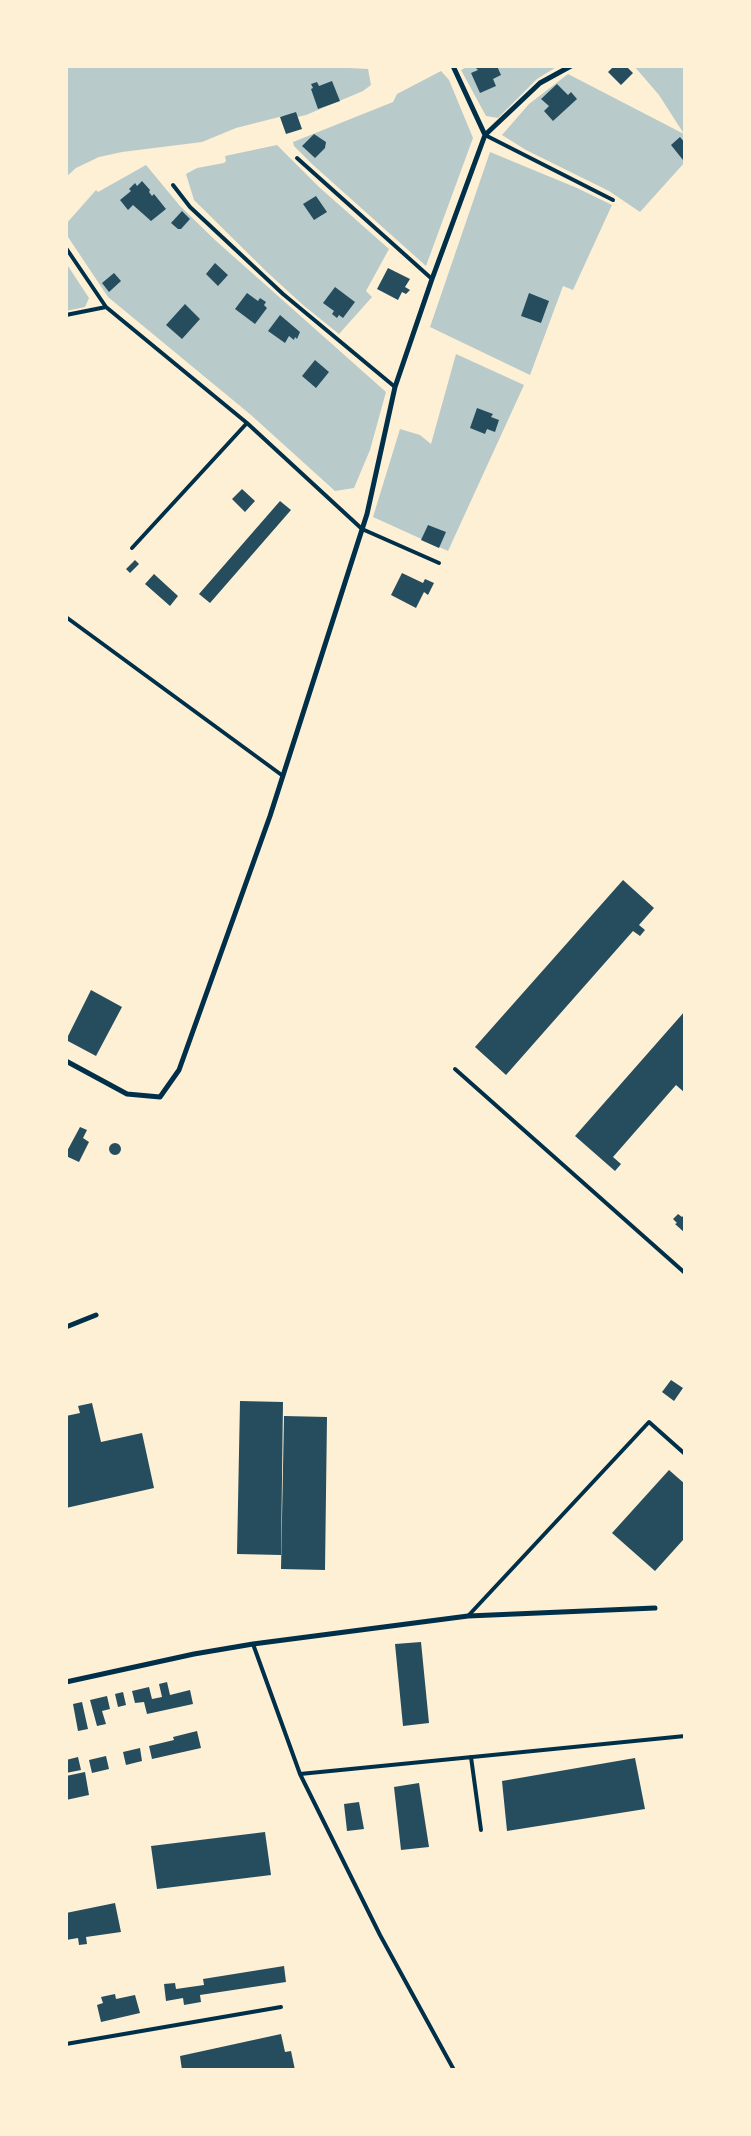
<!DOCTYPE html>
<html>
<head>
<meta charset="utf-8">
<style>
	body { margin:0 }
	#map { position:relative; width:751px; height:2136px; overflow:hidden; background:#fdf0d5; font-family:"Noto Sans",sans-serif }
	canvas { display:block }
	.frame { position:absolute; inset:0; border:68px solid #fdf0d5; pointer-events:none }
</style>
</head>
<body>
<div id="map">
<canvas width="751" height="2136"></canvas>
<div class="frame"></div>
</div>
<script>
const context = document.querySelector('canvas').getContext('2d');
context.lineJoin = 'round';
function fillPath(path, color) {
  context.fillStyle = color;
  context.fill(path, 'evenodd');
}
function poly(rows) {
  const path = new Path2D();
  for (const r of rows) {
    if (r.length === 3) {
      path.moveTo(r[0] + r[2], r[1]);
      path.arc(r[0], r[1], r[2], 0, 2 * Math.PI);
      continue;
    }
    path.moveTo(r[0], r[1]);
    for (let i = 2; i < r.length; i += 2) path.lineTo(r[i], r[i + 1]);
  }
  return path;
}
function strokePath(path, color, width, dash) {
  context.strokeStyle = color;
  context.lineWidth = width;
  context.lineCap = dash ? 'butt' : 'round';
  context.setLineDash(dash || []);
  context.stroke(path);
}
fillPath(poly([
	[66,66,312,66,368,69,371,85,363,91,306,115,284,120,283,116,236,128,202,142,122,152,99,157,76,168,66,177],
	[469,66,558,66,537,79,498,118,486,116,461,70],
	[634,66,685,66,685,162,640,212,609,191,526,150,502,135,529,104,568,74,684,134,659,95],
	[441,71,449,80,473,138,426,266,312,164,294,146,293,142,393,102,397,94],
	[277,145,319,187,389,249,366,291,372,297,339,334,303,305,268,273,194,200,186,174,197,168,224,163,226,161,225,156],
	[490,152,577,188,612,205,573,290,563,286,530,375,430,327],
	[146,165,180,206,215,240,386,392,370,450,354,488,335,491,251,415,108,297,66,234,66,224,96,190,98,192],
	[66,263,89,298,85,307,66,311],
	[456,354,524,385,448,551,373,517,400,429,420,435,431,444]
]), '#b9caca');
fillPath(poly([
	[480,66,497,66,501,75,493,79,496,86,480,93,471,73,478,70,476,68],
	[614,66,626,66,633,73,621,85,608,72],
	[332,81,340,101,318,109,311,89,313,88,311,84,317,82,319,86],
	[557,84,568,95,571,92,577,99,553,121,544,111,549,106,541,99],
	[296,112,302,129,286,134,280,117],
	[314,134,326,142,325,148,315,158,302,146],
	[680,137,685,143,685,158,683,160,671,145],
	[142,181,150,190,149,192,152,196,154,194,166,209,151,221,133,205,128,210,120,200,131,191,129,189,135,183,137,186],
	[316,196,327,212,314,220,303,204],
	[182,211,190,219,181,229,178,229,171,223],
	[215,263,228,275,218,286,206,274],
	[388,268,410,279,405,287,410,290,406,294,402,292,398,300,377,289],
	[114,273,121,281,109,292,102,283],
	[335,287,355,302,343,318,339,315,337,318,332,314,334,311,323,303],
	[247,293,258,301,260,298,266,302,264,305,267,308,255,324,235,309],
	[529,293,549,301,541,323,521,316],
	[185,304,200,319,182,339,166,325],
	[280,315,300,332,297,339,295,337,294,340,289,336,285,343,268,331],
	[315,360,329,372,316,388,302,376],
	[477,408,493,414,491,417,499,420,495,432,487,429,485,434,470,428],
	[242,489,255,501,245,512,232,499],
	[280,501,291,510,210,603,199,594],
	[428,525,446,532,439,548,421,540],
	[135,560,139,564,130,573,126,569],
	[402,573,423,583,425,579,434,583,428,595,424,592,416,608,391,595],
	[154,574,178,596,170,606,145,584],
	[623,880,654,908,639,925,645,930,640,936,633,931,506,1075,475,1047],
	[91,990,122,1007,96,1056,66,1040],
	[685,1011,685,1093,676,1085,613,1157,621,1164,615,1171,575,1136],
	[80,1127,87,1130,83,1138,89,1142,79,1162,66,1156,66,1153],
	[115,1149,6],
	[678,1214,682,1217,685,1214,685,1233,675,1224,677,1223,673,1219],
	[671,1380,683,1388,674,1401,662,1392],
	[240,1401,283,1402,281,1555,237,1554],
	[92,1403,101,1442,142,1433,154,1488,66,1508,66,1416,80,1413,78,1406],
	[284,1416,327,1417,325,1570,281,1569],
	[669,1470,685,1484,685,1542,683,1540,655,1571,612,1533],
	[421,1642,429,1723,403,1726,395,1644],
	[167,1682,170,1695,190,1690,193,1704,147,1714,144,1702,135,1703,132,1691,149,1687,152,1699,162,1697,159,1684],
	[123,1692,126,1705,118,1707,115,1694],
	[107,1696,110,1709,102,1711,106,1724,97,1726,90,1700],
	[82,1702,88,1729,78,1731,73,1704],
	[197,1731,201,1748,152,1759,149,1746,174,1740,173,1737],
	[140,1748,142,1761,126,1765,123,1752],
	[106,1756,109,1769,92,1773,89,1760],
	[78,1757,81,1770,66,1773,66,1760],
	[635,1758,645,1809,507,1831,502,1781],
	[85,1772,89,1795,66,1800,66,1776],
	[419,1783,429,1847,401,1850,394,1787],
	[359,1802,364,1829,347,1831,344,1804],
	[265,1832,271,1875,157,1889,151,1846],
	[115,1903,121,1932,86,1937,87,1944,79,1945,78,1938,66,1940,66,1913],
	[284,1966,286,1982,200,1995,201,2002,184,2005,183,1998,166,2001,164,1984,175,1983,176,1989,204,1985,203,1979],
	[115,1994,116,1999,135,1995,140,2013,101,2022,97,2005,103,2003,101,1997],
	[281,2034,285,2052,291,2051,295,2070,182,2070,180,2056]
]), '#264d5e');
strokePath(poly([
	[485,135,613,200],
	[297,158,432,279],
	[173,185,190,207,283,294,395,387],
	[66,248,106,307,247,423,362,529,439,563],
	[66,315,106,307],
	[132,548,247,423],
	[66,617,283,776],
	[455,1069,685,1273],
	[468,1616,649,1422,685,1454],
	[253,1644,300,1774,380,1935,454,2070],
	[471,1757,481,1830],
	[300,1774,685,1736],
	[66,2044,281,2007]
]), '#003049', 4);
strokePath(poly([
	[453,66,485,135],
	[66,1061,127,1094,160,1097,179,1070,270,816,367,514,395,387,432,279,485,135,540,83,571,66],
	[66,1327,96,1315],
	[66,1682,194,1654,253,1644,468,1616,655,1608]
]), '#003049', 5);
</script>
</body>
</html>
